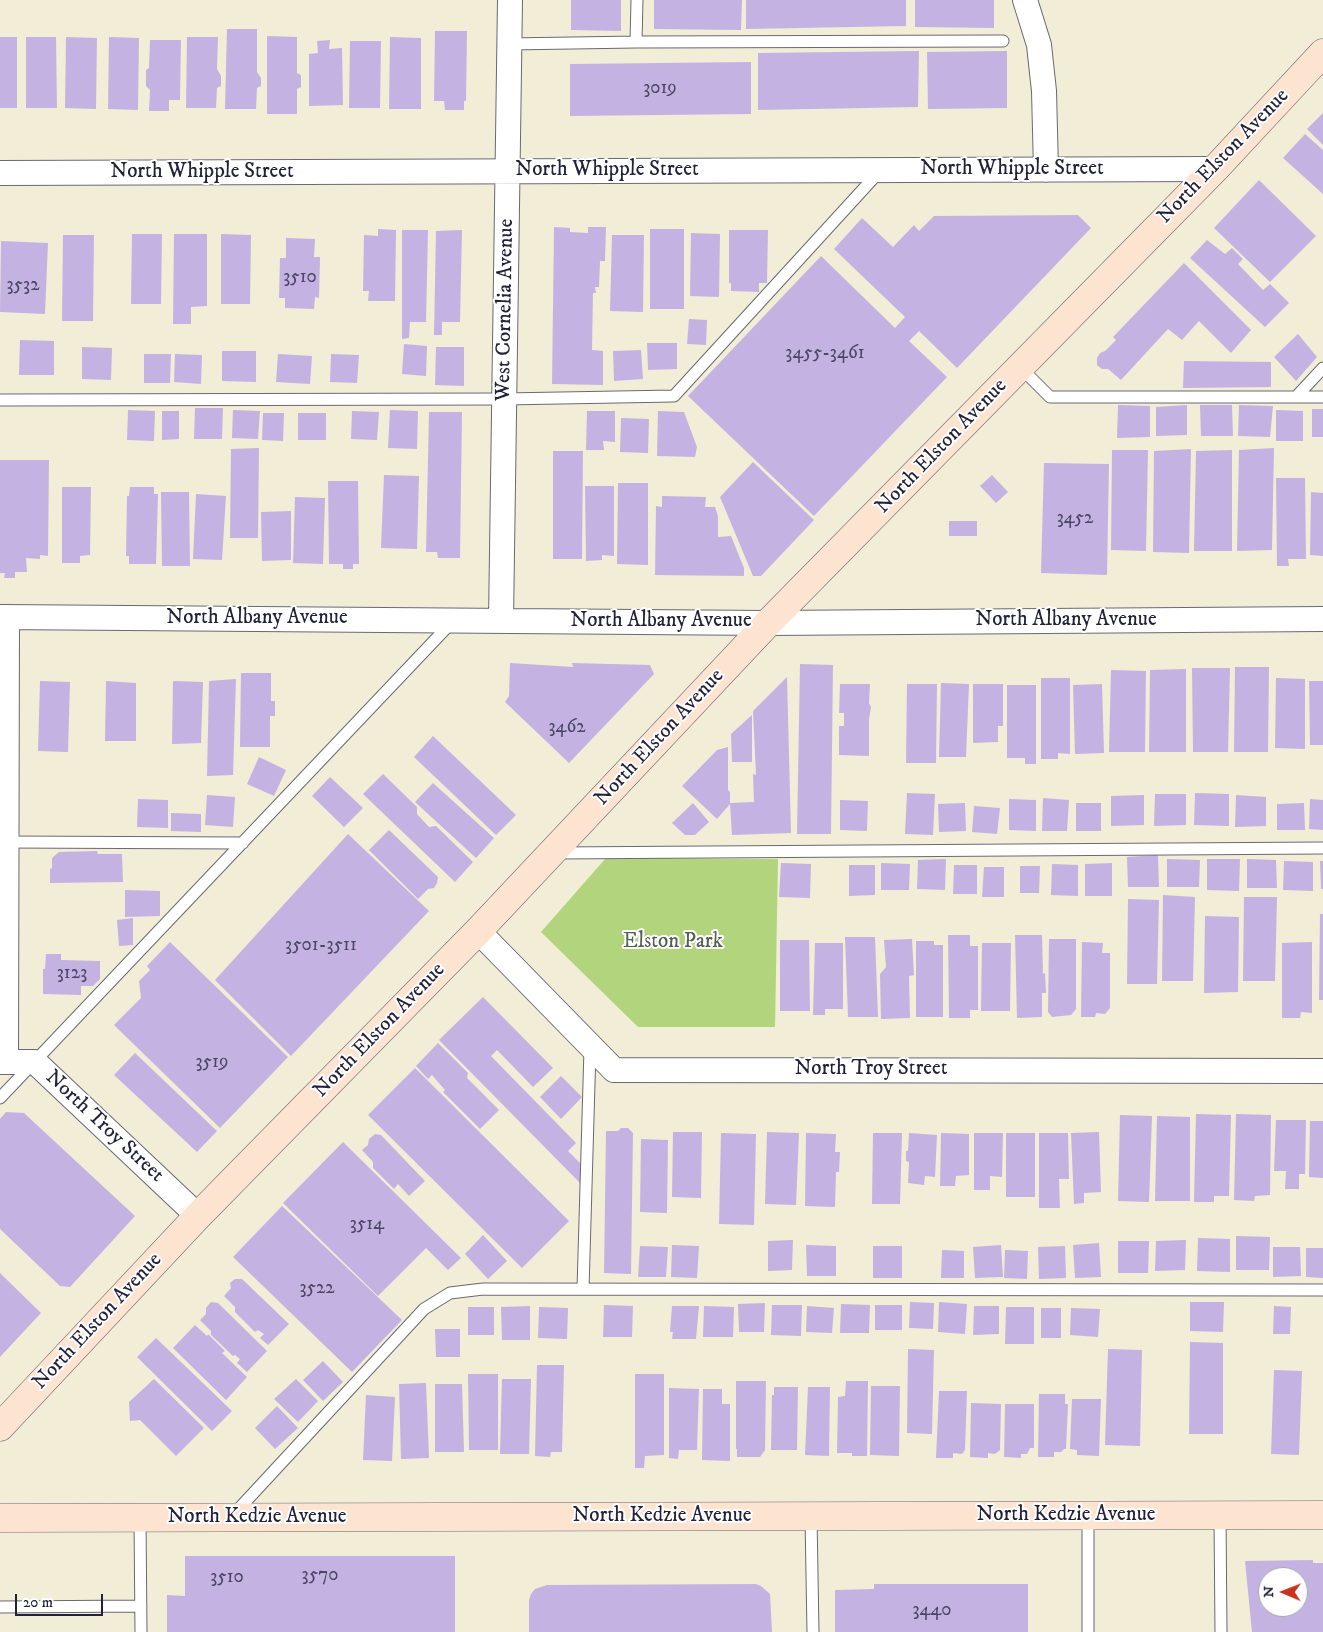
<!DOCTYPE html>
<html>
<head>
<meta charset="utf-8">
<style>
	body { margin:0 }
	#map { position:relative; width:1323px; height:1632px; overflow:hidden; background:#f1edd7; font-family:"IM FELL DW Pica",serif }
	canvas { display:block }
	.north { position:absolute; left:1258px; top:1567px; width:50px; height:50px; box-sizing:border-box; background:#fff; border:1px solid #a7a7b1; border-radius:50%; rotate:271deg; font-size:14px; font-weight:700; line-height:20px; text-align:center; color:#22223b }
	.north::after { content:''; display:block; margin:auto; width:18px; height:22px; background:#c8321e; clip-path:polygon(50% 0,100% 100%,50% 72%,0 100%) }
	.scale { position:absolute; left:15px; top:1594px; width:88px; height:22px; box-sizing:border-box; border:2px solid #22223b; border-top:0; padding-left:6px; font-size:15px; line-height:18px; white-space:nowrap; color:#22223b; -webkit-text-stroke:4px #fff; paint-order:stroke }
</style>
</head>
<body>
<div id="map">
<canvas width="1323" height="1632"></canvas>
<div class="north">N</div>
<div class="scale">20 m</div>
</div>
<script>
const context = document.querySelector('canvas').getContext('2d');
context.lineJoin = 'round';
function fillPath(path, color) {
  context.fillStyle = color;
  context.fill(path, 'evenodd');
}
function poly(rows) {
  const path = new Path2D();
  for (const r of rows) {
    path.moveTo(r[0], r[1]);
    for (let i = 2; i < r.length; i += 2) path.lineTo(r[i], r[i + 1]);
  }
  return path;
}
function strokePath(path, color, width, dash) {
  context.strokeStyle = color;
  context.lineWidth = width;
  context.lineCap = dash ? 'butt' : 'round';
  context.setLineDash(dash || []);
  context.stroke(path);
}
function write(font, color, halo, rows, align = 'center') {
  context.font = font + ' "IM FELL DW Pica",serif';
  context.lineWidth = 4;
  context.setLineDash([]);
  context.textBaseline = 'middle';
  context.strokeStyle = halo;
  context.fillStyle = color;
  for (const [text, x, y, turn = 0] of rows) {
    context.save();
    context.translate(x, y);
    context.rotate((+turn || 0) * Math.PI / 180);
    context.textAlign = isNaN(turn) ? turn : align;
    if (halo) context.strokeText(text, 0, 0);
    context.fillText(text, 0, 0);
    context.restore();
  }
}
fillPath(poly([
	[606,858,778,859,775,1027,638,1027,541,932]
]), '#b1d47c');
fillPath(poly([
	[571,0,621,0,621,31,571,30],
	[654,0,742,0,741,30,654,29],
	[746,0,906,0,906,26,746,29],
	[915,0,994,0,994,28,915,27],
	[227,29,257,29,257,72,261,78,261,86,257,88,256,109,225,109],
	[435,31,467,31,466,101,464,101,464,110,445,110,444,101,434,101],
	[267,36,297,37,297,73,301,75,301,87,297,89,297,114,267,114],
	[0,37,17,37,17,108,0,108],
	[26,37,56,37,57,108,26,108],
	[66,37,97,38,96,109,65,108],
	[109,37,139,38,138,110,108,109],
	[187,37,218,37,217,69,221,76,221,86,217,88,216,108,186,108],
	[390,37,421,38,421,109,389,109],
	[150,40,181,40,180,100,169,100,169,111,149,111,150,90,146,86,146,70,149,68],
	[330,40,329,49,342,48,343,105,309,106,309,54,318,53,317,41],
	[350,41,381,41,380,108,349,108],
	[919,51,918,107,758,110,758,53],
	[1007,51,1007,108,928,109,927,52],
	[751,62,751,114,570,116,570,64],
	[1323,113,1323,145,1307,129],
	[1305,134,1323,150,1323,194,1283,158],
	[1259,180,1316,236,1270,282,1214,228],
	[1078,215,1091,228,957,368,919,331,909,341,947,377,814,516,688,396,821,256,895,328,905,317,834,249,862,218,893,247,914,225,919,231,934,216],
	[554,227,570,228,570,232,588,233,588,227,606,227,605,261,600,261,599,287,595,287,596,293,593,293,592,350,603,351,603,385,552,384],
	[378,229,396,230,395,301,368,301,369,291,363,291,364,235,378,236],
	[650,229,684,229,684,309,650,309],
	[402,230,428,230,426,322,410,322,409,338,402,339],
	[462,230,460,322,442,322,442,335,434,335,436,231],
	[729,230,768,230,767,283,759,283,759,292,731,291,731,283,729,283],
	[691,233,720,234,719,297,690,296],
	[132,234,162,234,161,304,131,304],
	[174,234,207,234,207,306,191,307,191,324,173,324],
	[221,234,251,235,250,304,221,304],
	[63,235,94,235,93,321,62,321],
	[612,235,644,235,643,312,610,311],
	[286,238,315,239,314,257,320,257,319,298,315,297,314,309,285,308,285,298,279,298,280,258,286,258],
	[1207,240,1225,254,1232,248,1243,259,1238,264,1263,290,1270,284,1289,303,1265,327,1190,258],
	[1,241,48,243,45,314,0,312],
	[1184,263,1251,330,1231,353,1199,321,1182,340,1168,329,1121,380,1108,369,1102,369,1097,365,1097,358,1100,353,1105,351,1116,340,1113,337],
	[689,319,707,320,706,345,687,344],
	[1298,334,1317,357,1296,381,1274,357],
	[20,340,54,341,54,375,19,375],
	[647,343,677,343,677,369,648,370],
	[404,344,427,346,426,376,402,374],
	[82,347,112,348,111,380,82,379],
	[436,347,464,347,464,386,435,385],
	[641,350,643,379,614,381,613,351],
	[222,351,256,351,256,382,222,381],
	[144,354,171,354,170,383,144,383],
	[175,354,202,355,201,384,174,382],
	[278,354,312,356,310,384,276,382],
	[331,354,359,355,357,383,330,382],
	[1184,361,1271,362,1271,387,1183,388],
	[1118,405,1150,406,1150,437,1117,438],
	[1187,405,1187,435,1156,436,1156,407],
	[1200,405,1232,405,1233,436,1201,436],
	[1239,405,1273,406,1270,437,1238,436],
	[195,408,223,408,222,439,194,439],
	[1312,409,1323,409,1323,437,1312,437],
	[128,410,155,411,154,441,127,440],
	[233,410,260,411,258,439,232,438],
	[390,410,418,411,417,449,388,448],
	[1276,410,1303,411,1303,441,1276,441],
	[162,411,179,411,179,439,162,440],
	[352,411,379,412,377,440,351,439],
	[587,411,615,411,615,442,603,441,604,450,586,450],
	[658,411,684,412,697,447,695,457,657,456],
	[429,412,462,412,460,558,438,558,437,552,426,552],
	[263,413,284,413,283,441,262,440],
	[298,413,326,413,326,440,298,440],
	[621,418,649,419,648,453,620,452],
	[259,448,258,538,230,538,231,449],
	[1274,448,1272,550,1237,551,1239,450],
	[1191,449,1189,553,1153,552,1154,451],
	[1112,450,1148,450,1146,551,1111,550],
	[1232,450,1232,551,1194,551,1196,451],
	[553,451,583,451,582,559,553,559],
	[0,460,49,460,48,556,40,555,40,559,26,558,27,572,15,572,15,578,4,578,5,573,0,573],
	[753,462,814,520,761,576,753,576,720,497],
	[1044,463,1109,464,1107,575,1041,573],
	[384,475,419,476,417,549,381,548],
	[992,475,1008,492,996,503,980,486],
	[1276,478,1305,478,1306,559,1288,559,1289,566,1277,566],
	[328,481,358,481,359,564,353,564,353,569,343,569,343,564,329,564],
	[618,483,648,483,648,565,617,564],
	[585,486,614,486,614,556,602,555,602,560,586,561],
	[62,487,91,487,90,555,80,556,80,563,62,563],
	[130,487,154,487,154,494,158,494,156,564,129,564,129,556,126,556,127,496,129,496],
	[161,492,189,492,190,566,162,566],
	[1311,492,1323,493,1323,556,1310,555],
	[196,494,226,496,222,560,193,559],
	[662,496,706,497,705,507,715,507,718,516,718,537,731,536,744,568,744,576,655,575,656,506,662,507],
	[295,497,325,498,323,564,293,563],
	[291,511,291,560,262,561,261,512],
	[949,521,977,521,977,536,949,536],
	[510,663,573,667,572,663,650,665,654,674,569,763,505,702,509,696],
	[800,664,833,665,831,834,797,834],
	[1235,667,1269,667,1268,752,1234,752],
	[1192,668,1230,668,1228,752,1193,752],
	[1186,669,1186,752,1149,752,1150,670],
	[1111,670,1146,671,1145,752,1109,752],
	[241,673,271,673,271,701,275,701,275,716,270,716,270,747,240,747],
	[787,677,791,833,732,835,730,804,717,819,682,786,717,750,728,747,728,790,730,792,730,803,754,802,753,774,756,775,753,711],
	[1041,678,1070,678,1070,754,1058,753,1058,759,1041,759],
	[1276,678,1305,679,1305,749,1275,748],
	[236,679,233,775,207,776,209,681],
	[40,681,70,682,68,752,38,751],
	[106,681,136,683,136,741,105,741],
	[173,681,203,682,201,743,172,744],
	[1309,681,1323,681,1323,745,1310,745],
	[941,683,969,684,966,757,939,757],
	[840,684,870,684,869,703,871,707,869,719,869,756,839,755,839,726,844,726,844,713,839,713],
	[907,684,937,684,936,763,906,763],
	[973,684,1003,684,1003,726,998,726,998,742,973,743],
	[1102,684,1104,753,1075,754,1073,685],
	[1007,685,1036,685,1036,764,1025,764,1025,758,1007,758],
	[752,715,752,762,732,762,731,734],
	[433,736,516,815,496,835,414,757],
	[259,757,286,770,274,796,247,784],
	[383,774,417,807,417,814,429,827,436,826,473,862,455,882,363,794],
	[330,777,363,808,344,827,312,796],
	[433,783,494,838,476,858,415,802],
	[907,793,935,794,933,835,905,834],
	[1195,793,1229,794,1229,826,1194,825],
	[1155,794,1186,794,1186,825,1154,826],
	[207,795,235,797,233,827,205,825],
	[1144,795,1144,825,1111,826,1111,796],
	[1236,795,1266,797,1266,826,1235,827],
	[1043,798,1069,800,1067,831,1042,831],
	[138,799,168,800,168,828,137,827],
	[1009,799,1036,800,1036,831,1009,830],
	[1310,799,1323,800,1323,830,1309,829],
	[840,800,868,801,867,831,840,830],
	[693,803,709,822,695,835,685,835,672,823],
	[965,803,966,831,939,832,938,804],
	[1076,803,1101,803,1101,831,1076,831],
	[1304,803,1305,830,1277,830,1277,804],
	[974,806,1000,808,997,834,972,832],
	[171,813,201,814,201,832,171,831],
	[389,830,438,877,437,883,434,888,428,889,418,899,369,850],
	[348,834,429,911,291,1056,215,980],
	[97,851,98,854,122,854,123,882,50,883,50,869,52,868,52,858,59,852],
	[1158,855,1159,887,1128,887,1127,857],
	[946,859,945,890,917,889,918,860],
	[1167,859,1200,860,1199,887,1167,887],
	[1207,859,1240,859,1239,891,1207,890],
	[1247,859,1276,860,1277,888,1247,888],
	[1284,861,1313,862,1313,891,1283,890],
	[1320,861,1323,861,1323,889,1321,889],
	[781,863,811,864,810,898,779,897],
	[881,863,910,864,909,890,881,890],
	[1112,863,1112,896,1085,896,1085,864],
	[1052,864,1078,865,1078,896,1051,895],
	[849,865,875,865,875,895,849,896],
	[954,865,977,865,977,894,953,894],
	[1020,866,1040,866,1039,893,1020,893],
	[984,867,1004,867,1004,897,982,897],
	[125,890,160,891,160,916,125,917],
	[1163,895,1195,897,1193,981,1162,981],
	[1244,897,1277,897,1275,981,1243,981],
	[1128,899,1159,900,1157,984,1127,984],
	[1320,914,1323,914,1323,1000,1319,1000],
	[1205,916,1239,917,1238,992,1204,993],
	[133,918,133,945,119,946,117,920],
	[948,935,970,935,970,946,978,946,978,1010,970,1010,970,1018,949,1018],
	[1015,935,1042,935,1043,974,1045,973,1046,993,1042,993,1042,1017,1017,1018],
	[845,937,875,937,878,1017,848,1017],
	[912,939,914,975,909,976,910,1018,881,1019,880,974,886,967,884,940],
	[1049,939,1076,939,1076,1009,1071,1015,1052,1017,1048,1012],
	[780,940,809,940,810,1011,780,1011],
	[916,941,934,941,934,945,943,945,943,1017,916,1017],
	[170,942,288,1057,220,1128,114,1025,141,998,139,981,150,970,147,966],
	[1082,942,1103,943,1102,953,1110,953,1110,1008,1105,1014,1096,1013,1095,1017,1081,1017],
	[1312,942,1312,1013,1301,1012,1300,1018,1282,1018,1282,943],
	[815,943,843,943,843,1009,825,1009,825,1015,813,1015],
	[982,943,1011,943,1010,1011,981,1011],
	[46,954,61,954,61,960,100,961,100,979,93,986,81,986,81,995,43,994,43,969,45,969],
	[483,997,553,1068,533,1087,497,1050,491,1056,576,1143,568,1151,582,1165,581,1184,439,1040],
	[438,1043,468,1073,467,1078,499,1110,480,1129,443,1092,445,1090,432,1075,428,1079,416,1066],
	[135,1053,217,1131,197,1152,114,1075],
	[415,1068,569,1221,522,1268,368,1115],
	[561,1076,582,1097,561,1119,540,1097],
	[6,1112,24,1113,135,1216,70,1287,60,1286,0,1229,0,1119],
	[1196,1114,1231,1115,1229,1196,1214,1196,1214,1202,1194,1202],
	[1236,1114,1271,1115,1270,1195,1255,1196,1254,1201,1234,1200],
	[1120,1115,1152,1116,1149,1202,1118,1201],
	[1157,1116,1190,1117,1190,1201,1155,1201],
	[1276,1120,1306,1120,1305,1174,1299,1174,1299,1189,1285,1189,1286,1171,1274,1171],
	[1310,1121,1323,1121,1323,1178,1309,1177],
	[621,1128,628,1128,633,1133,631,1274,604,1273,606,1131,618,1131],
	[673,1132,702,1132,701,1198,672,1197],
	[767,1132,799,1133,796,1205,765,1204],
	[1099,1132,1101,1192,1084,1193,1084,1203,1074,1204,1071,1133],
	[721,1133,756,1134,754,1225,719,1224],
	[806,1133,836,1134,835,1152,840,1152,839,1172,836,1172,835,1207,805,1206],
	[873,1133,902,1133,900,1204,872,1204],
	[909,1133,937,1135,935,1177,925,1176,924,1185,908,1183,909,1162,906,1161,906,1151,908,1151],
	[941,1133,969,1134,969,1175,956,1176,955,1186,940,1186],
	[974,1133,1003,1133,1002,1177,990,1176,990,1190,974,1190],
	[1006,1133,1035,1133,1035,1197,1006,1197],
	[1039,1133,1068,1133,1069,1179,1059,1179,1060,1208,1039,1208],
	[375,1134,381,1135,425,1181,409,1196,398,1184,394,1189,373,1168,373,1162,362,1150,368,1145,369,1139],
	[641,1139,668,1140,667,1213,640,1212],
	[343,1142,461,1258,448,1270,426,1248,378,1296,283,1203],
	[282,1206,402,1320,352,1372,233,1257],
	[483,1235,507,1261,488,1279,465,1254],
	[1236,1236,1270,1237,1269,1270,1236,1270],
	[1198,1238,1230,1239,1230,1272,1197,1271],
	[793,1240,792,1270,768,1271,768,1241],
	[1186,1240,1185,1270,1155,1271,1156,1241],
	[1118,1241,1149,1241,1148,1273,1118,1273],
	[1099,1243,1101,1277,1075,1278,1073,1245],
	[672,1245,699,1246,697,1278,671,1277],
	[806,1245,836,1246,836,1276,807,1276],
	[1001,1245,1003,1277,975,1278,973,1247],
	[640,1246,668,1247,666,1277,638,1277],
	[873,1246,902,1246,902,1278,873,1278],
	[1065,1246,1066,1278,1039,1279,1038,1247],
	[1273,1247,1300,1247,1301,1276,1273,1277],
	[1306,1248,1323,1248,1323,1278,1306,1277],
	[942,1250,964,1251,964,1278,941,1278],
	[1005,1250,1028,1251,1027,1279,1004,1278],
	[0,1273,41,1313,0,1357],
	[235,1279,242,1279,289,1324,268,1345,260,1338,264,1334,258,1330,255,1332,235,1312,235,1307,224,1296,231,1288,230,1283],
	[211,1302,218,1303,267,1351,247,1372,237,1363,240,1359,235,1355,233,1356,211,1335,211,1331,200,1320,206,1314,206,1308],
	[910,1302,934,1303,933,1329,909,1328],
	[939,1302,967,1304,965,1334,938,1332],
	[1190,1302,1224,1302,1223,1332,1190,1331],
	[765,1303,764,1332,739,1332,738,1304],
	[841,1304,870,1305,869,1333,840,1333],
	[604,1305,633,1306,632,1337,603,1337],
	[772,1305,802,1305,801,1336,771,1335],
	[875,1305,902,1305,902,1330,875,1330],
	[530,1306,530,1340,502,1340,501,1307],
	[672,1306,699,1306,696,1339,672,1339,673,1332,670,1332],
	[704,1306,734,1307,733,1337,703,1337],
	[807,1306,834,1308,832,1333,806,1332],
	[974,1306,999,1306,999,1334,973,1335],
	[1274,1306,1291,1307,1290,1334,1273,1334],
	[468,1307,494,1307,494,1335,468,1335],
	[539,1307,568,1308,567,1339,538,1338],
	[1006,1307,1034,1307,1034,1344,1005,1344],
	[1041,1308,1061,1308,1061,1338,1041,1338],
	[1071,1308,1100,1309,1098,1337,1070,1335],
	[195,1325,207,1336,208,1334,225,1351,222,1353,247,1377,226,1400,173,1348],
	[435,1329,460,1329,460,1357,436,1357],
	[156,1338,232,1411,212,1431,137,1357],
	[1190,1342,1223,1343,1223,1434,1189,1434],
	[908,1349,934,1350,932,1434,907,1433],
	[1108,1349,1142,1350,1140,1446,1105,1445],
	[323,1361,343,1382,323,1401,303,1380],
	[537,1365,564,1365,562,1452,551,1452,550,1457,535,1456],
	[1274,1370,1302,1371,1299,1455,1271,1454],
	[468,1374,498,1374,498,1450,469,1450],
	[635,1374,664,1374,664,1455,645,1456,644,1468,635,1468],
	[154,1379,204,1428,176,1456,140,1420,130,1421,129,1402],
	[296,1379,318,1401,298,1422,274,1399],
	[502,1379,531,1379,529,1454,500,1454],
	[736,1381,766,1381,765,1450,760,1457,737,1457,737,1449,736,1449],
	[846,1381,868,1381,867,1456,852,1456,852,1453,837,1453,838,1397,845,1396],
	[426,1383,429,1458,401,1459,399,1384],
	[435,1384,462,1384,464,1452,435,1452],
	[871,1386,900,1386,899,1456,870,1455],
	[774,1387,798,1387,797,1450,771,1450,772,1395,774,1395],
	[808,1387,830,1387,829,1456,805,1455],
	[669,1388,699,1389,697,1450,679,1450,678,1459,669,1458],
	[703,1389,722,1389,722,1404,730,1404,730,1461,702,1460],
	[939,1391,967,1391,965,1450,962,1454,953,1453,953,1458,936,1458],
	[1039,1394,1065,1394,1065,1404,1068,1404,1066,1449,1064,1449,1061,1452,1054,1452,1054,1457,1038,1457],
	[366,1395,395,1397,392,1461,363,1460],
	[1072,1399,1101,1399,1099,1456,1077,1455,1077,1450,1070,1449],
	[971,1403,1001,1404,1000,1450,995,1454,988,1453,988,1458,970,1457],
	[1005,1404,1034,1404,1034,1448,1030,1448,1027,1454,1021,1454,1021,1458,1004,1457],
	[277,1406,298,1428,275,1449,255,1428],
	[185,1556,455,1556,455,1632,167,1632,167,1595,185,1596],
	[1313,1560,1313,1563,1323,1563,1323,1632,1252,1632,1245,1561],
	[1268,1577,1298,1577,1298,1607,1268,1607],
	[756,1584,761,1586,770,1594,772,1632,529,1632,529,1600,531,1594,535,1589,547,1585],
	[874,1584,1028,1584,1028,1632,835,1632,835,1590,874,1589]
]), '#c4b3e2');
const lane = poly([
	[636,42,637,0],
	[509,44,636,42,1003,41],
	[1020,367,1050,397,1323,397],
	[1296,397,1323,368],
	[0,400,504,399,674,396,879,172],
	[4,842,243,843],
	[555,853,1323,848],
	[0,1098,452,622],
	[583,1289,590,1049],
	[234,1514,424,1309,450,1293,483,1289,1323,1290],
	[1220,1515,1221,1632],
	[811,1516,813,1632],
	[140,1518,141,1632],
	[0,1607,141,1606],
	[1088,1632,1088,1516]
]);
const street = poly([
	[1025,0,1039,45,1044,91,1046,170],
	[0,173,1215,169],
	[0,617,768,623,1323,619],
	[501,621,510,0],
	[478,931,614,1070,1323,1071],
	[0,1062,35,1062,198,1216],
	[6,1062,7,617]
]);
const secondary = poly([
	[0,1427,198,1216,478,931,768,623,1215,169,1323,53],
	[0,1518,1323,1515]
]);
strokePath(lane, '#6a6972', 13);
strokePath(street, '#6a6972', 26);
strokePath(secondary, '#6a6972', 29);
strokePath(lane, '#fff', 11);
strokePath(street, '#fff', 24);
strokePath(secondary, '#fde4d1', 28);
write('19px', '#4a4665', null, [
	["3019",660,89],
	["3510",300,278],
	["3532",23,286],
	["3455-3461",825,354],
	["3452",1075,519],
	["3462",567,728],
	["3501-3511",321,946],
	["3123",72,974],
	["3519",212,1063],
	["3514",367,1225],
	["3522",317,1289],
	["3570",320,1576],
	["3510",227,1578],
	["3440",932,1611]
]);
write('21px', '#22223b', '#fff', [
	["North Elston Avenue",1224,157,-46],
	["North Whipple Street",1012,170],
	["North Whipple Street",607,171],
	["North Whipple Street",202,173],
	["West Cornelia Avenue",506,310,-89],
	["North Elston Avenue",942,447,-46],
	["North Albany Avenue",257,619],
	["North Albany Avenue",1066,621],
	["North Albany Avenue",661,622],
	["North Elston Avenue",660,738,-47],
	["North Elston Avenue",380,1031,-46],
	["North Troy Street",871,1070],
	["North Troy Street",104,1127,43],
	["North Elston Avenue",98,1322,-47],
	["North Kedzie Avenue",1066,1516],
	["North Kedzie Avenue",662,1517],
	["North Kedzie Avenue",257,1518]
]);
write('21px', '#546052', '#fff', [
	["Elston Park",673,943]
]);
</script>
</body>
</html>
